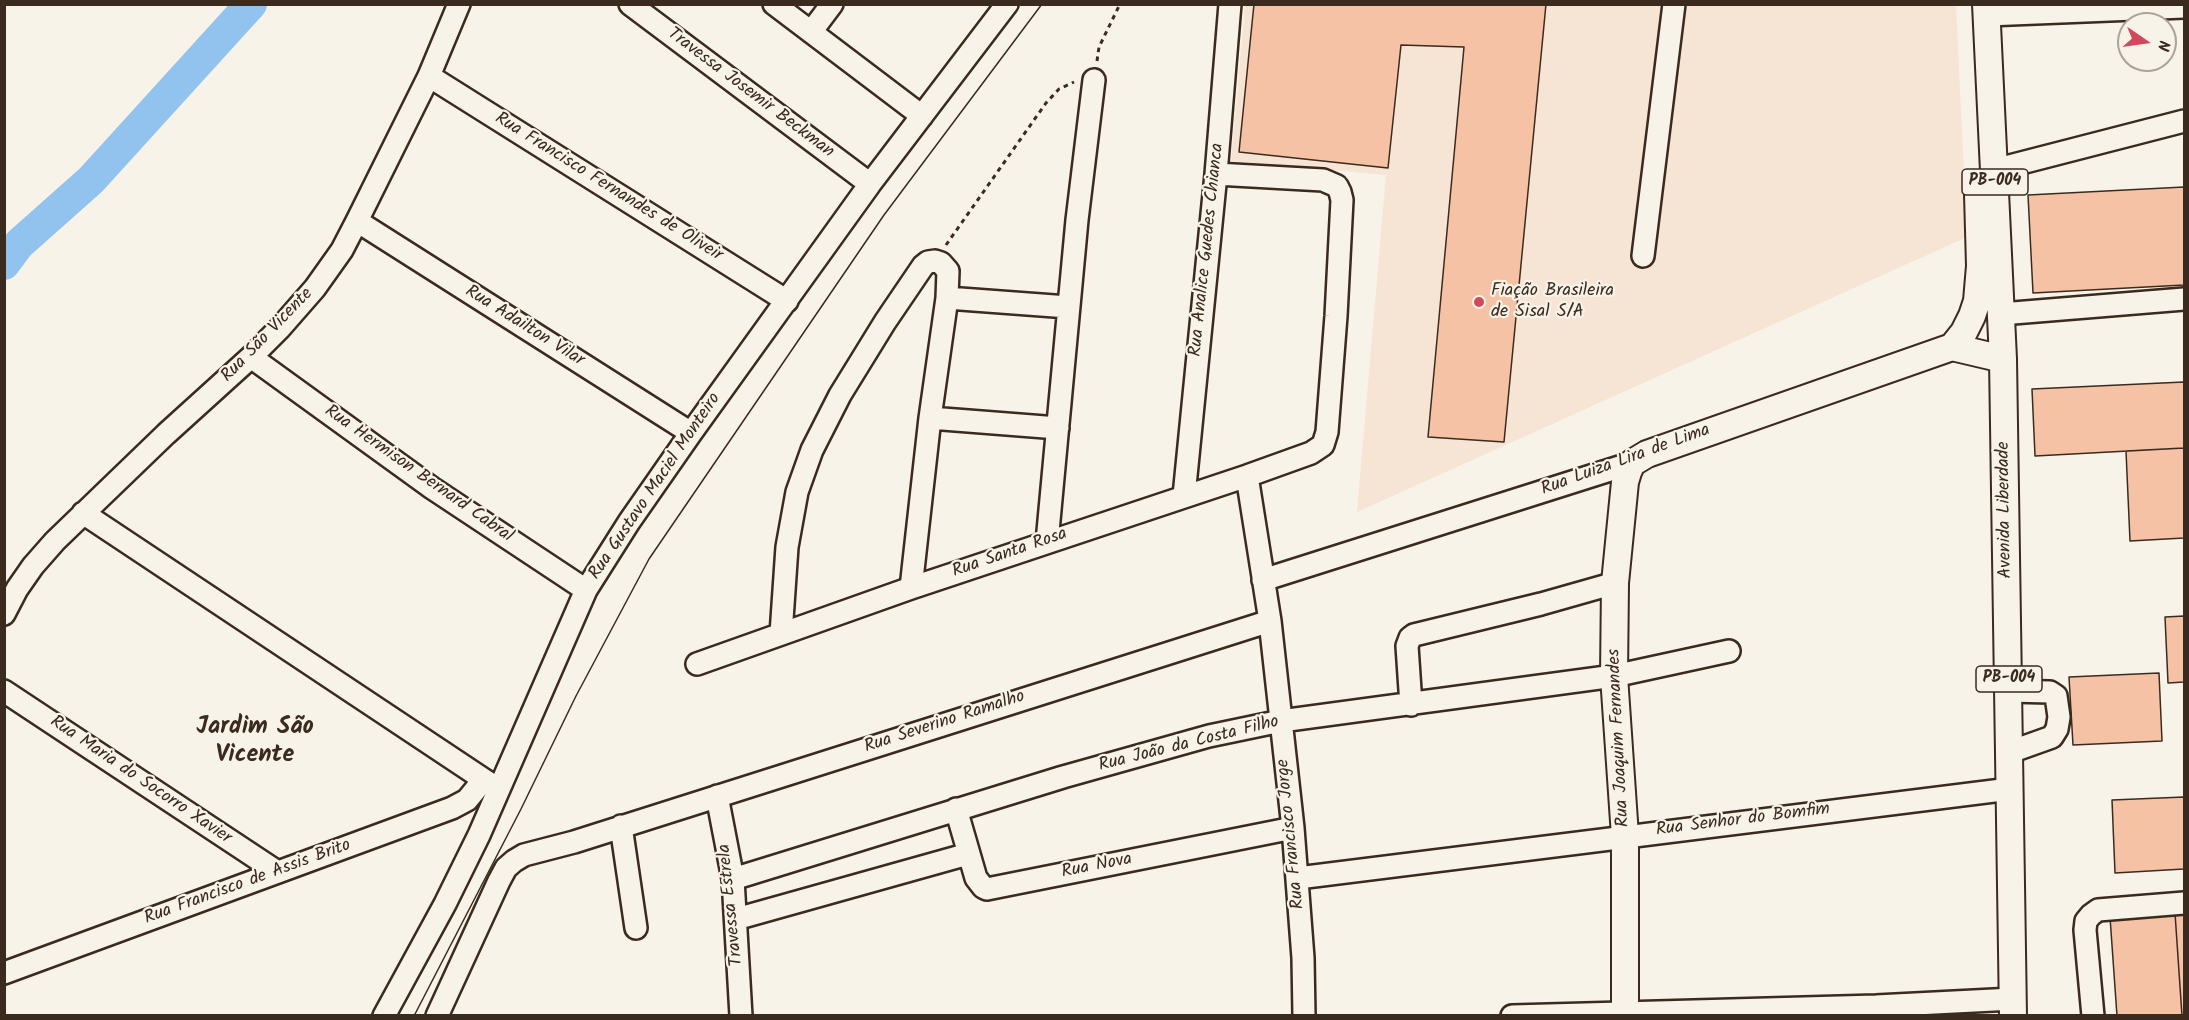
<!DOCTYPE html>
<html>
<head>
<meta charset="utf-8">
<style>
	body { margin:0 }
	#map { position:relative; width:2189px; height:1020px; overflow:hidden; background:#f7f3e8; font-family:Kalam,sans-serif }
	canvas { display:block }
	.frame { position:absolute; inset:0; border:6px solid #3b2a1e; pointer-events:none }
	.north { position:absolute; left:2117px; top:12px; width:60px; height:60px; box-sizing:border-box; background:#f7f3e8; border:2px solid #aca397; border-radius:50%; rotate:103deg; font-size:16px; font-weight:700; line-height:24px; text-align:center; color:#3b2a1e }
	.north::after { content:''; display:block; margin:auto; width:21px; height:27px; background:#d1495b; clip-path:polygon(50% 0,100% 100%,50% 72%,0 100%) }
</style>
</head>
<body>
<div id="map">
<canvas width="2189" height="1020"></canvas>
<div class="frame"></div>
<div class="north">N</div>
</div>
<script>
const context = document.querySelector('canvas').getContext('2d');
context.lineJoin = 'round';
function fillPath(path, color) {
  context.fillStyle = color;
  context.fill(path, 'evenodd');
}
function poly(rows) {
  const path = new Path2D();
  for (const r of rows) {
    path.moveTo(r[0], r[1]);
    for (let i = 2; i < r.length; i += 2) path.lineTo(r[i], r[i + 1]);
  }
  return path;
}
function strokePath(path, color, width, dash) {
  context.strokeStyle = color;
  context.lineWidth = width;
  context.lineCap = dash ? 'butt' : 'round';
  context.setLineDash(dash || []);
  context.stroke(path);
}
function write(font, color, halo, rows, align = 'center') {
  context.font = font + ' Kalam,sans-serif';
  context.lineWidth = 4.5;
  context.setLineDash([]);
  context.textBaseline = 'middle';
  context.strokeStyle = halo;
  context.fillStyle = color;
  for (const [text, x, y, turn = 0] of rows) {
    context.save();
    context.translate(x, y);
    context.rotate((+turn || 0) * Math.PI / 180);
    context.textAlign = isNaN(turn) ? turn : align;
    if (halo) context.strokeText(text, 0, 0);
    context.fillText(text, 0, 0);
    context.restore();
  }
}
fillPath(poly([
	[1245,5,1956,5,1967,237,1357,512,1386,175,1231,161]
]), '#f6e4d4');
strokePath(poly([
	[4,264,19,244,91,180,251,4]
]), '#92c3ee', 32);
const building = poly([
	[1254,4,1546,4,1504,442,1428,437,1464,47,1401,45,1388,168,1239,152,1254,4],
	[2184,187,2184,285,2033,293,2028,195,2184,187],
	[2184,382,2184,448,2035,456,2032,389,2184,382],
	[2184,448,2184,538,2130,541,2126,451,2184,448],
	[2184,616,2184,682,2168,683,2165,617,2184,616],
	[2159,673,2162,741,2073,745,2069,677,2159,673],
	[2184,797,2184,869,2115,873,2112,800,2184,797],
	[2184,912,2184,1016,2182,1016,2175,913,2184,912],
	[2175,913,2182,1016,2117,1016,2110,917,2175,913]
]);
fillPath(building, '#f5c2a6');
strokePath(building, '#3b2a1e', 1.5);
const minor = poly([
	[630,4,870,184],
	[774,4,922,116],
	[1987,15,2184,7],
	[811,32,832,4],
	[429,76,787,301],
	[1994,170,2184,121],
	[357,221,691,433],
	[1643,256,1674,4],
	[947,298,1068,307],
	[2001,314,2184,299],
	[251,357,432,488,586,590],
	[930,418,1058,428],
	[1247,476,1270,621,1293,828,1303,958,1304,1016],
	[1184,496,1216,174,1230,4],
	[83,513,492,785],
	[1047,542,1077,220,1094,80],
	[1263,580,1632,463],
	[4,614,17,589,33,566,55,541,166,434,251,357,280,328,315,288,342,250,357,221,429,76,459,4],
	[781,634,787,547,797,492,812,450,840,395,885,322,923,266,928,262,935,261,941,263,948,271,947,298,930,418,911,588],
	[697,664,911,588,1247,476,1311,453,1323,445,1327,432,1336,316,1342,200,1340,192,1337,186,1323,180,1216,174],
	[4,691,276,871],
	[2009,691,2050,692,2056,696,2059,717,2057,729,2052,737,2010,752],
	[1411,705,1407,646,1410,638,1414,635,1541,604,1615,583],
	[717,796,733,879,741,1016],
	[956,809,976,878,983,887,987,889,1293,828],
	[621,826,636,928],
	[1298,878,2010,789],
	[733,879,1063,777,1209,736,1281,721,1614,676,1729,651],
	[736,919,968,854],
	[4,973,452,808,467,800,476,789,482,779],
	[384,1016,445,904,479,835,586,590,629,522,691,433,870,184,1007,4],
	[437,1016,499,881,506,868,514,861,524,855,574,842,1270,621],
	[1512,1016,1876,1006,2013,999],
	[2093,1016,2085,930,2086,921,2091,915,2098,910,2184,903]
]);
const major = poly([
	[1986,4,2003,359,2013,1016],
	[1952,347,1964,332,1972,316,1977,301,1980,266,1978,194],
	[1952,347,2003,359],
	[1625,1016,1625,836,1614,676,1615,583,1625,482,1628,472,1632,463,1647,454,1952,347]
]);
strokePath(minor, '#3b2a1e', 26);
strokePath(major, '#3b2a1e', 30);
strokePath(poly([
	[1097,61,1099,47,1120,4],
	[946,245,1046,103,1059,89,1074,82]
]), '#3b2a1e', 3, [4.5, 4.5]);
strokePath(minor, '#f7f3e8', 21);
strokePath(major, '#f7f3e8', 26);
strokePath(poly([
	[414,1016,521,809,576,696,649,559,884,215,1042,4]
]), '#3b2a1e', 1.5);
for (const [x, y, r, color] of [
	[1479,302,6,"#d1495b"]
]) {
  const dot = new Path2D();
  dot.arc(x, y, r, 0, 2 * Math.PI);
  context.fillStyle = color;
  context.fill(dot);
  strokePath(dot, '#f7f3e8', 2);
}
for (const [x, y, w] of [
	[1995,182,66],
	[2009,679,66]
]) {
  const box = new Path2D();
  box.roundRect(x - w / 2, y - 13, w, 26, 4.5);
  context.fillStyle = '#f7f3e8';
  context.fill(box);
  strokePath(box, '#3b2a1e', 1.5);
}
write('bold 16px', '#3b2a1e', null, [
	["PB-004",1995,182],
	["PB-004",2009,679]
]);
write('18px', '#3b2a1e', '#f7f3e8', [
	["Travessa Josemir Beckman",750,94,37],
	["Rua Francisco Fernandes de Oliveir",608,188,32],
	["Rua Analice Guedes Chianca",1208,250,-84],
	["Rua Adailton Vilar",524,327,32],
	["Rua São Vicente",268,336,-46],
	["Rua Luiza Lira de Lima",1626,461,-20],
	["Rua Hermison Bernard Cabral",418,475,35],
	["Rua Gustavo Maciel Monteiro",656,487,-56],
	["Avenida Liberdade",2006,510,-91],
	["Rua Santa Rosa",1010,554,-19],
	["Rua Severino Ramalho",945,723,-18],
	["Rua Joaquim Fernandes",1620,738,-93],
	["Rua João da Costa Filho",1189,745,-14],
	["Rua Maria do Socorro Xavier",140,781,34],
	["Rua Senhor do Bomfim",1743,821,-7],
	["Rua Francisco Jorge",1292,834,-96],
	["Rua Nova",1097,867,-11],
	["Rua Francisco de Assis Brito",248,883,-20],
	["Travessa Estrela",732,905,-96]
]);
write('18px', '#3b2a1e', '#f7f3e8', [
	["Fiação Brasileira",1491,292],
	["de Sisal S/A",1491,313]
], 'left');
write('bold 24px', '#3b2a1e', '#f7f3e8', [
	["Jardim São",255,729],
	["Vicente",255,757]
]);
</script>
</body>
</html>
